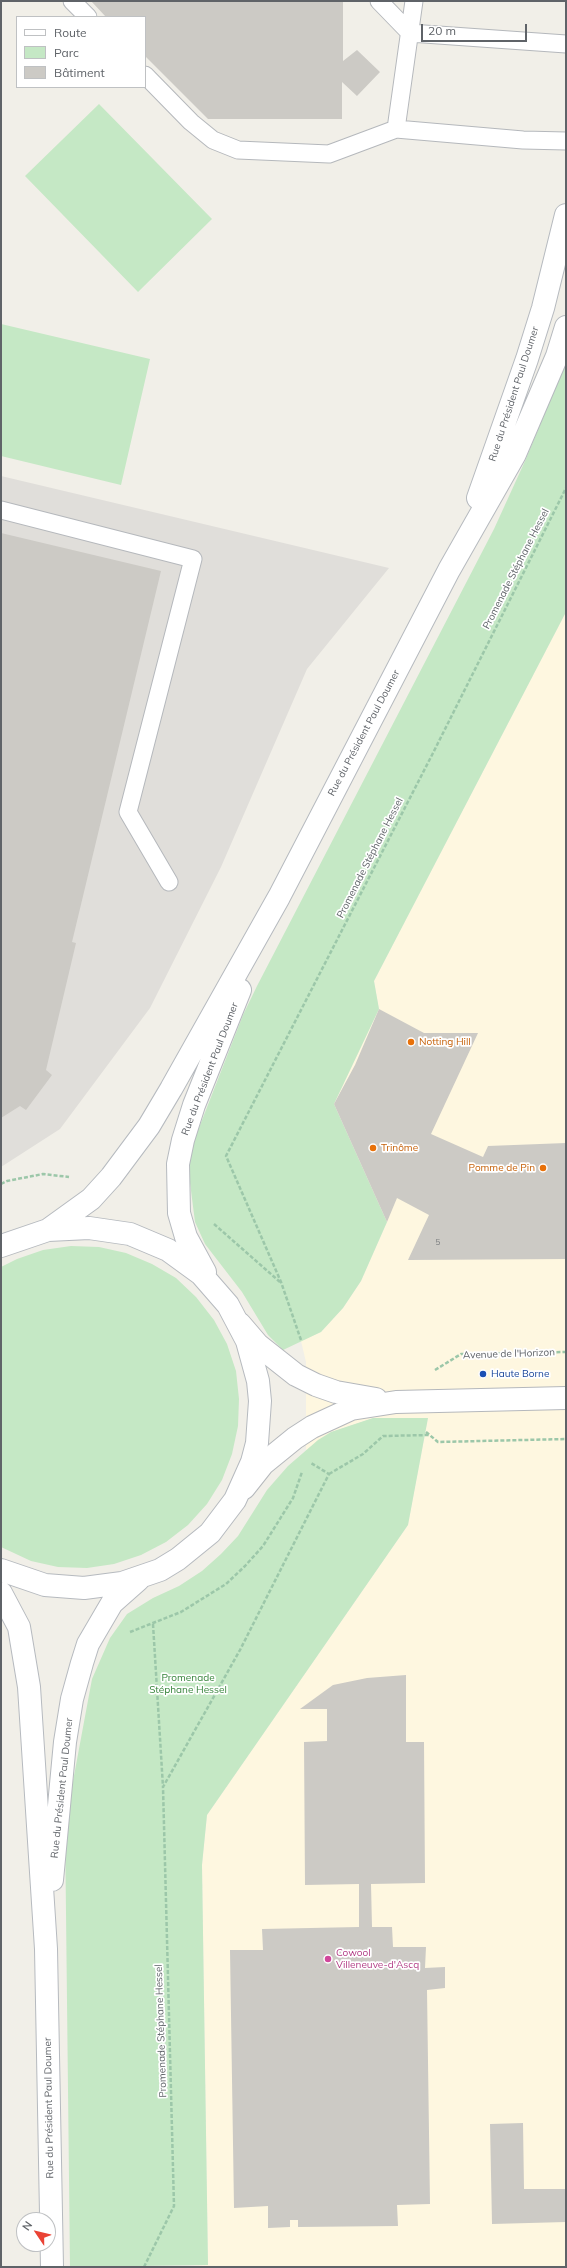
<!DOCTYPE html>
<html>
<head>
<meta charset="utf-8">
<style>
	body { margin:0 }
	#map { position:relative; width:567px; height:2268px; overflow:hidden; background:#f1efe8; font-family:Mulish,sans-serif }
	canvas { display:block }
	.frame { position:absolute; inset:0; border:2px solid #5f6368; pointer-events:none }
	.legend { position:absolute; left:16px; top:16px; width:130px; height:72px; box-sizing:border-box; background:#fff; border:1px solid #bfc1c3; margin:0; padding:5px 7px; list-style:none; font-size:12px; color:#5f6368 }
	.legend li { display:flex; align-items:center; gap:8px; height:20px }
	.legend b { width:20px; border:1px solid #bfc1c3 }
	.north { position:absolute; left:16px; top:2212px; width:40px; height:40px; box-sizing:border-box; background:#fff; border:1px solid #bfc1c3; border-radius:50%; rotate:305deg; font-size:11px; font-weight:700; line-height:16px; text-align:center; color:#5f6368 }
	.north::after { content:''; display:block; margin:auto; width:14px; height:18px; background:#ea4335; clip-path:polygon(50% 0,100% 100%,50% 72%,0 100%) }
	.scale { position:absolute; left:421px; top:24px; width:106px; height:18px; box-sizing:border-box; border:2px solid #5f6368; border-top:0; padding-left:5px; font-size:12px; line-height:14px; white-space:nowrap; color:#5f6368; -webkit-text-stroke:3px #fff; paint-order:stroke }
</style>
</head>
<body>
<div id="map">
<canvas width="567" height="2268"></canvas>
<div class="frame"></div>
<ul class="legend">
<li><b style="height:5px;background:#fff"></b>Route</li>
<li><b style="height:11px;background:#c5e8c5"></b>Parc</li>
<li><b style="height:11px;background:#cccac5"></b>Bâtiment</li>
</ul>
<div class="north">N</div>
<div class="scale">20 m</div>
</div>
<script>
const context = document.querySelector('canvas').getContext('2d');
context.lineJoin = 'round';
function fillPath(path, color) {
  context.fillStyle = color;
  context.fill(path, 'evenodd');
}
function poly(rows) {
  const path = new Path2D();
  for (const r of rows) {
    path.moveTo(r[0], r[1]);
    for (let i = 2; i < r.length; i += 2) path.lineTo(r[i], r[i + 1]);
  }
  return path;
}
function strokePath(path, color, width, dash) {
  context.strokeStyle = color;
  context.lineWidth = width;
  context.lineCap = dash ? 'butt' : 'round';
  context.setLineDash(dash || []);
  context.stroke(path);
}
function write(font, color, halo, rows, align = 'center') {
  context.font = font + ' Mulish,sans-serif';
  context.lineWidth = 3.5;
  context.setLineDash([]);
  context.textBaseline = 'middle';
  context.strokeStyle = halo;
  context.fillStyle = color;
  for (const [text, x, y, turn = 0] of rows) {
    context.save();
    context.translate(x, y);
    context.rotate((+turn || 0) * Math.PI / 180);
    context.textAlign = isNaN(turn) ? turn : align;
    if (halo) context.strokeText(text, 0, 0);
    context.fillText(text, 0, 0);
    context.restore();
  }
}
fillPath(poly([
	[566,612,566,2267,169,2267,208,2265,202,1865,207,1815,408,1525,428,1418,373,1418,331,1432,306,1450,306,1362,301,1341,321,1332,343,1308,361,1281,387,1222,334,1104,379,1009,374,981]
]), '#fef7e0');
fillPath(poly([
	[1,476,389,568,307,669,221,867,150,1008,60,1129,1,1167]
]), '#e0deda');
fillPath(poly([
	[99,104,212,219,138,292,25,176],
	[1,324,150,359,121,485,1,456],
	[566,362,566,612,374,981,379,1009,334,1104,387,1222,361,1281,343,1308,321,1332,283,1350,268,1335,242,1292,205,1244,195,1222,188,1167,195,1138,243,1015,257,986,494,529,525,461],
	[71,1246,99,1247,126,1253,152,1264,176,1278,196,1297,214,1320,227,1344,236,1371,239,1399,238,1426,232,1454,222,1480,207,1504,188,1525,166,1542,141,1555,114,1564,87,1568,58,1567,31,1561,1,1547,1,1267,17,1259,43,1250],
	[373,1418,428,1418,408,1525,207,1815,202,1865,208,2265,70,2267,65,1824,92,1679,110,1638,127,1614,153,1598,179,1586,202,1571,221,1554,238,1536,267,1490,288,1466,318,1440,331,1432]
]), '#c5e8c5');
fillPath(poly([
	[91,1,343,1,343,61,357,50,380,72,357,96,342,82,342,119,208,119,145,56,145,17,106,17],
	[1,533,161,571,72,942,76,943,46,1070,52,1075,26,1110,20,1106,1,1118],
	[379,1009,424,1033,478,1033,431,1134,483,1157,488,1146,566,1143,566,1259,408,1260,429,1215,397,1198,387,1222,334,1104,355,1065],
	[406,1675,406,1742,424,1742,425,1883,371,1884,372,1927,392,1927,393,1947,426,1947,425,1968,445,1967,445,1988,427,1990,430,2204,397,2205,398,2226,298,2227,298,2220,290,2220,290,2227,268,2228,268,2206,234,2208,230,1950,263,1950,262,1929,359,1927,359,1884,305,1885,304,1742,327,1741,327,1709,300,1709,333,1685,367,1678],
	[523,2123,524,2189,566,2189,566,2222,492,2224,490,2124]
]), '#cccac5');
const service = poly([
	[72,1,88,17],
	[379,1,410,33,566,44],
	[145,75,191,122,213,140,238,150,329,154,396,129,414,1],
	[396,129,523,140,566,141],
	[1,510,193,559,128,812,169,882]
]);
const minor = poly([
	[240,1324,258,1345,296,1375,316,1385,336,1392,376,1399],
	[244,1488,263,1464,295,1438,312,1427,351,1409,396,1402,566,1398]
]);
const secondary = poly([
	[478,498,527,359,543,308,566,215],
	[48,1230,91,1199,111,1177,149,1126,171,1089,279,897,449,570,515,454,557,356,566,327],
	[1,1246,48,1230,89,1228,130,1234,168,1250,201,1274,228,1305,247,1341,258,1381,260,1401,257,1443,252,1462,235,1500,210,1533,178,1559,160,1570,122,1583,84,1588,45,1585,1,1570],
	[205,1272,186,1237,179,1213,178,1164,183,1140,194,1105,240,990],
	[1,1593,19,1627,29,1687,46,1949,52,2267],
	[52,1880,65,1742,72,1699,82,1663,88,1644,112,1603,138,1580]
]);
strokePath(service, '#b5b8bc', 19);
strokePath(minor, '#b5b8bc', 24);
strokePath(secondary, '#b6babf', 24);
strokePath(poly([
	[1,1184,7,1181,43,1174,69,1177],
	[214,1224,280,1282],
	[301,1340,281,1282,226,1156,433,753,566,488],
	[435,1370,461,1354,566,1352],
	[426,1432,438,1442,566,1439],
	[329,1474,363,1454,383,1436,430,1435],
	[153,1624,163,1787],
	[130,1632,181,1612,226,1584,245,1566,263,1546,293,1498,302,1472],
	[144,2267,174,2206,163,1787,240,1650,329,1474,311,1463]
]), '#9cc7a9', 2.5, [4, 2]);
strokePath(service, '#fff', 17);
strokePath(minor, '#fff', 22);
strokePath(secondary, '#fff', 22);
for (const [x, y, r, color] of [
	[411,1042,4,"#e8710a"],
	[373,1148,4,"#e8710a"],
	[543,1168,4,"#e8710a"],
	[483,1374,4,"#1a4fb4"],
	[328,1959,4,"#d1479c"]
]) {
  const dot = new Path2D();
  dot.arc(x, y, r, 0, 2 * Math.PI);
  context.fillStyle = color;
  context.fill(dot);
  strokePath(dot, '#fff', 1.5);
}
write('8px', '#7a7d7f', null, [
	["5",438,1243]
]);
write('10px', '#5f6368', '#fff', [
	["Rue du Président Paul Doumer",514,394,-72],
	["Promenade Stéphane Hessel",516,569,-63],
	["Rue du Président Paul Doumer",364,733,-62],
	["Promenade Stéphane Hessel",370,858,-63],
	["Rue du Président Paul Doumer",210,1069,-69],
	["Avenue de l'Horizon",509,1354,-2],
	["Rue du Président Paul Doumer",62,1788,-84],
	["Promenade Stéphane Hessel",161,2031,-92],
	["Rue du Président Paul Doumer",49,2108,-91]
]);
write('10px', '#c56008', '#fff', [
	["Notting Hill",419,1042],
	["Trinôme",381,1148],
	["Pomme de Pin",535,1168,"right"]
], 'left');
write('10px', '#164399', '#fff', [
	["Haute Borne",491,1374]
], 'left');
write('10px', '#348238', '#fff', [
	["Promenade",188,1678],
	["Stéphane Hessel",188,1690]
]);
write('10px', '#b23c85', '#fff', [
	["Cowool",336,1953],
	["Villeneuve-d'Ascq",336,1965]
], 'left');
</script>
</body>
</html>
